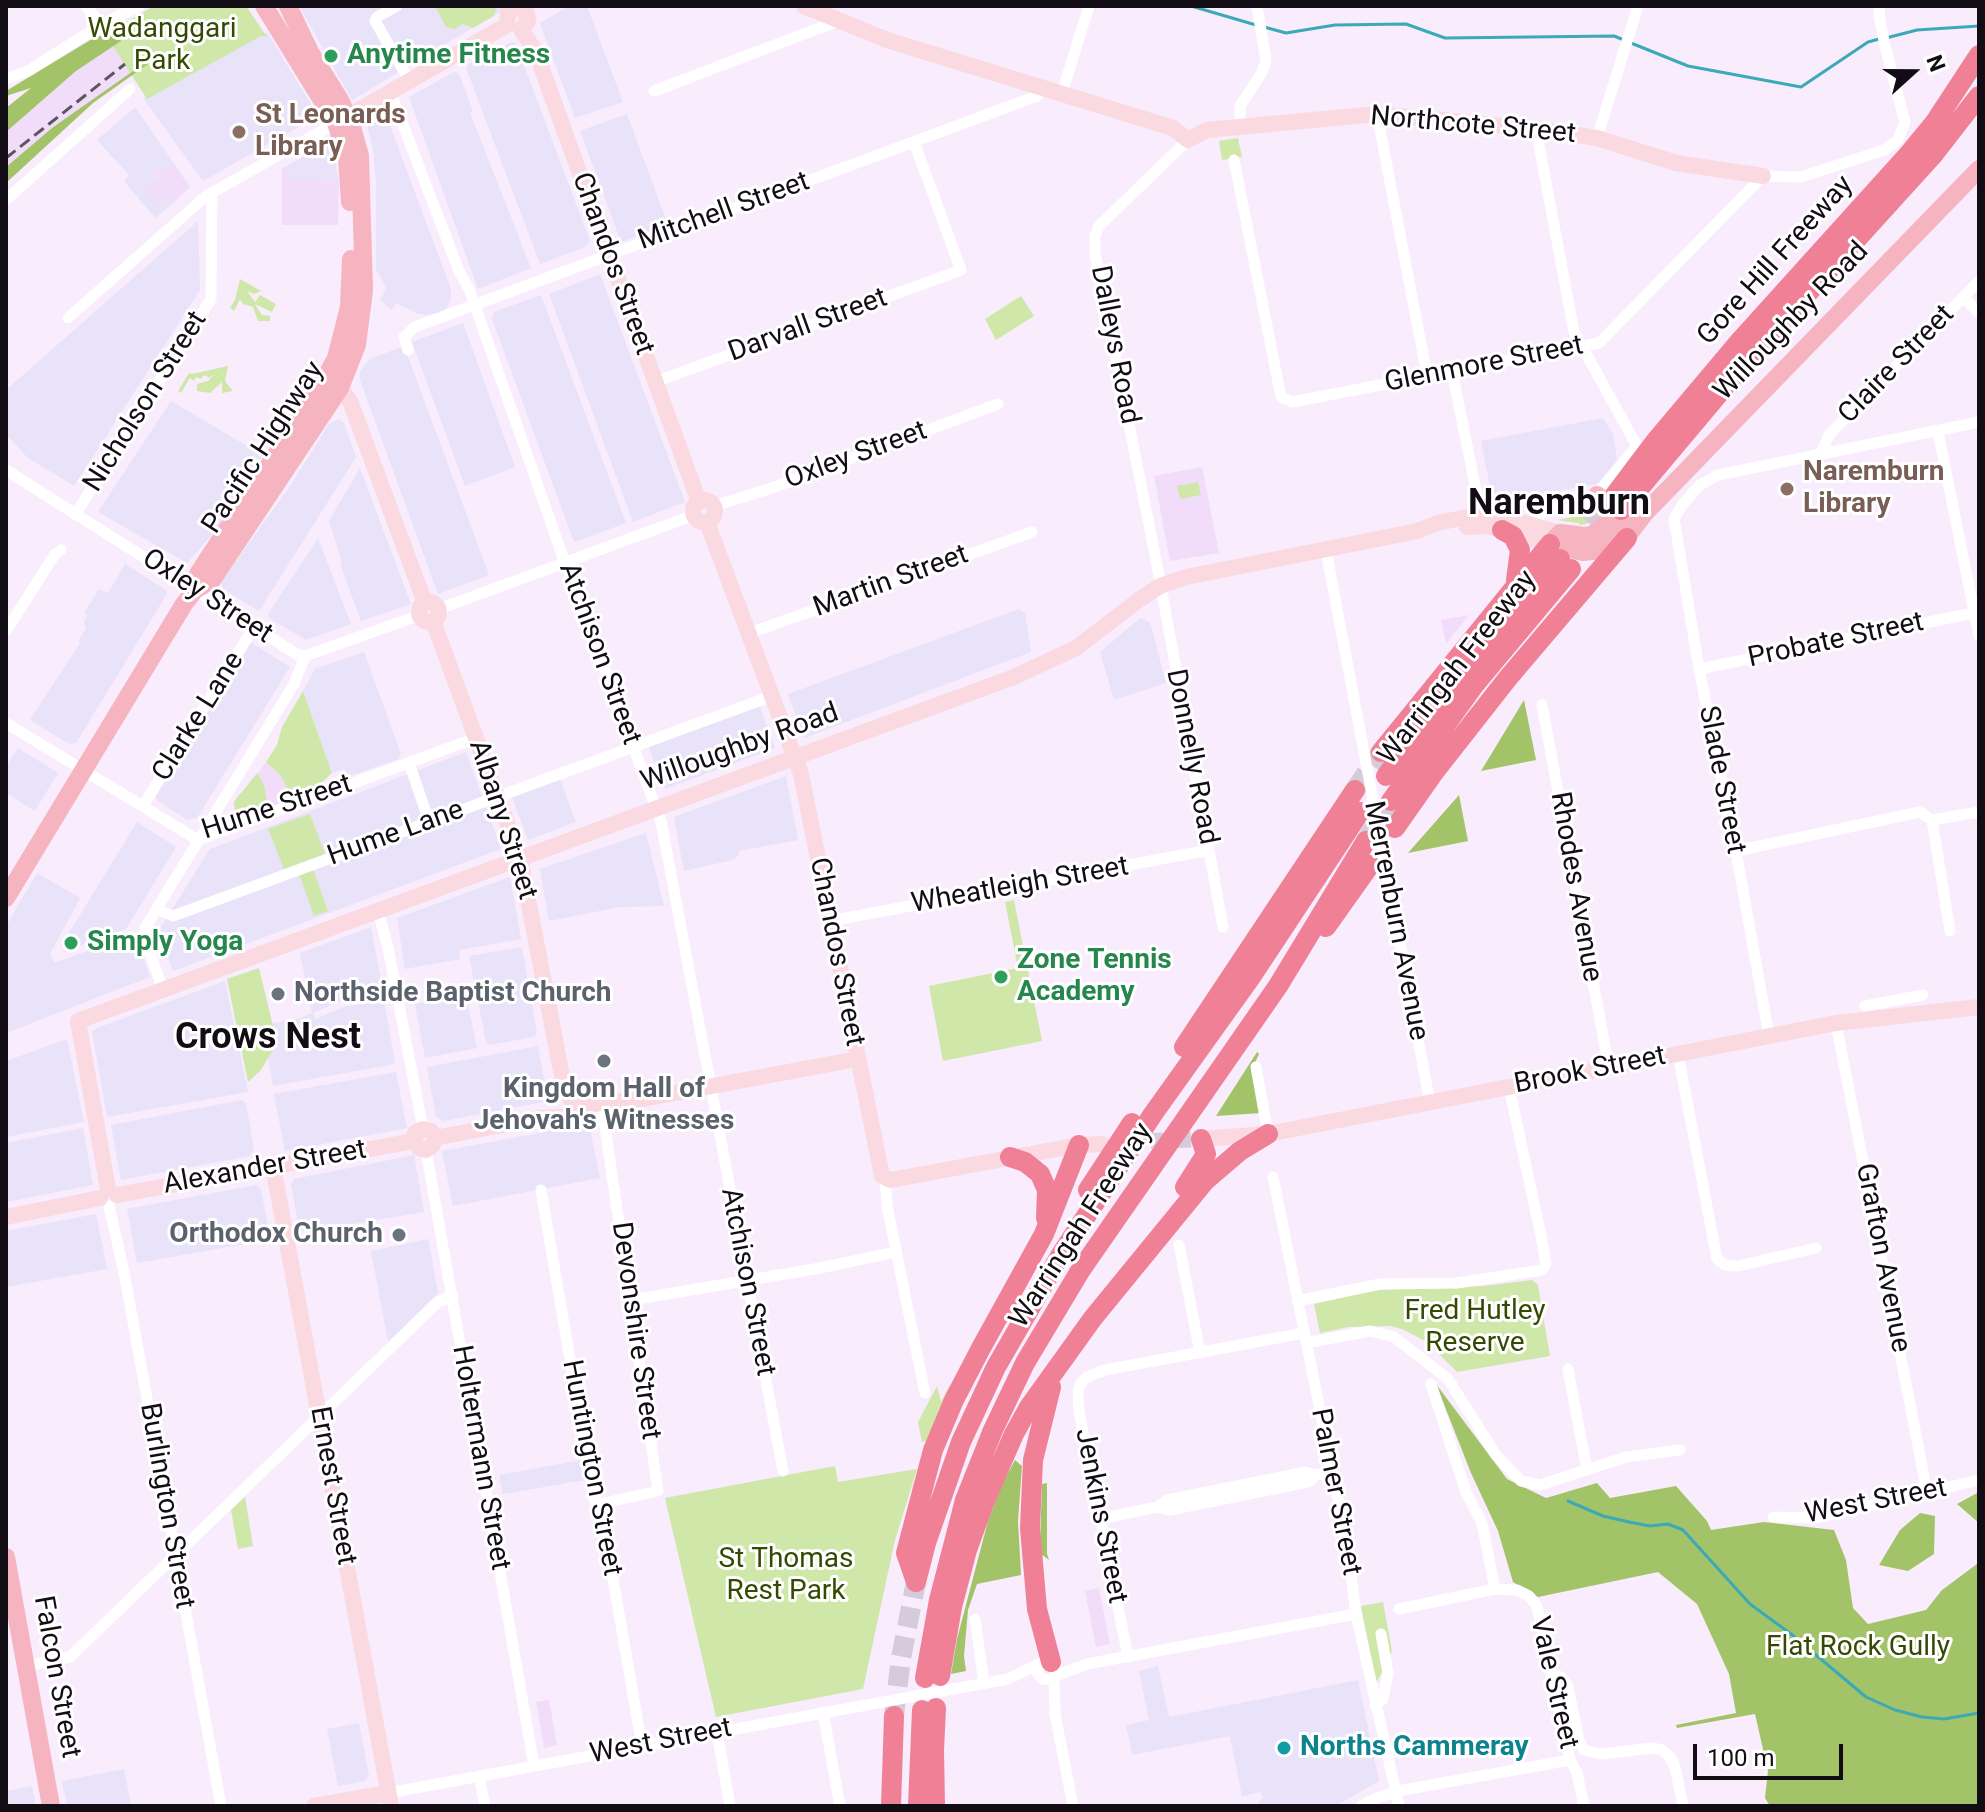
<!DOCTYPE html>
<html>
<head>
<meta charset="utf-8">
<style>
	body { margin:0 }
	#map { position:relative; width:1985px; height:1812px; overflow:hidden; background:#f8ecfd; font-family:Roboto,sans-serif }
	canvas { display:block }
	.frame { position:absolute; inset:0; border:8px solid #120d14; pointer-events:none }
	.north { position:absolute; left:1873px; top:32px; width:80px; height:80px; -webkit-text-stroke:6px #fff; paint-order:stroke; rotate:69deg; font-size:22px; font-weight:700; line-height:32px; text-align:center; color:#120d14 }
	.north::after { content:''; display:block; margin:auto; width:28px; height:36px; background:#120d14; clip-path:polygon(50% 0,100% 100%,50% 72%,0 100%) }
	.scale { position:absolute; left:1693px; top:1744px; width:150px; height:36px; box-sizing:border-box; border:4px solid #120d14; border-top:0; padding-left:10px; font-size:24px; line-height:28px; white-space:nowrap; color:#120d14; -webkit-text-stroke:6px #fff; paint-order:stroke }
</style>
</head>
<body>
<div id="map">
<canvas width="1985" height="1812"></canvas>
<div class="frame"></div>
<div class="north">N</div>
<div class="scale">100 m</div>
</div>
<script>
const context = document.querySelector('canvas').getContext('2d');
context.lineJoin = 'round';
function fillPath(path, color) {
  context.fillStyle = color;
  context.fill(path, 'evenodd');
}
function poly(rows) {
  const path = new Path2D();
  for (const r of rows) {
    if (r.length === 3) {
      path.moveTo(r[0] + r[2], r[1]);
      path.arc(r[0], r[1], r[2], 0, 2 * Math.PI);
      continue;
    }
    path.moveTo(r[0], r[1]);
    for (let i = 2; i < r.length; i += 2) path.lineTo(r[i], r[i + 1]);
  }
  return path;
}
function strokePath(path, color, width, dash) {
  context.strokeStyle = color;
  context.lineWidth = width;
  context.lineCap = dash ? 'butt' : 'round';
  context.setLineDash(dash || []);
  context.stroke(path);
}
function write(font, color, halo, rows, align = 'center') {
  context.font = font + ' Roboto,sans-serif';
  context.lineWidth = 6;
  context.setLineDash([]);
  context.textBaseline = 'middle';
  context.strokeStyle = halo;
  context.fillStyle = color;
  for (const [text, x, y, turn = 0] of rows) {
    context.save();
    context.translate(x, y);
    context.rotate((+turn || 0) * Math.PI / 180);
    context.textAlign = isNaN(turn) ? turn : align;
    if (halo) context.strokeText(text, 0, 0);
    context.fillText(text, 0, 0);
    context.restore();
  }
}
fillPath(poly([
	[299,6,498,6,501,11,352,100],
	[569,6,587,6,623,102,575,118,540,23],
	[267,32,318,116,203,181,143,98],
	[512,42,516,44,590,241,585,247,540,264,466,68,468,64],
	[454,72,459,74,473,111,470,113,531,268,478,289,409,97],
	[135,107,175,165,169,170,153,170,173,203,155,218,124,181,129,175,97,140],
	[385,112,451,289,451,300,445,310,439,313,426,315,416,313,396,303,392,310,380,300,387,288,376,270,376,182,373,150,366,120],
	[627,114,668,225,621,242,580,131],
	[331,141,339,181,287,179,287,166],
	[198,221,200,290,74,486,28,458,6,434,6,390],
	[600,274,685,502,633,522,549,294],
	[541,295,626,523,574,542,492,319,494,312],
	[463,323,515,467,465,486,412,342],
	[404,346,489,575,438,594,360,380,360,371,370,359],
	[171,401,262,455,217,529,187,563,98,512],
	[1603,418,1613,434,1617,460,1597,484,1493,502,1481,441],
	[339,419,344,423,356,457,259,611,223,589,221,582,288,489,330,423],
	[360,468,411,604,361,621,340,564,342,562,329,521],
	[318,538,351,624,306,640,269,618,268,614],
	[125,564,166,590,167,594,76,743,69,744,30,720,80,643,78,641,86,628,84,621,88,615,84,613,99,589,108,593],
	[1019,609,1025,613,1031,652,804,738,788,694],
	[1140,618,1150,622,1166,683,1114,700,1100,652],
	[249,641,290,667,197,818,187,820,157,800,155,794],
	[364,652,401,754,398,759,353,775,347,774,344,769,332,773,303,691,315,669],
	[759,704,775,748,665,789,648,746],
	[18,748,58,773,35,811,6,793,6,766],
	[466,752,501,849,173,971,158,932,210,849],
	[786,776,798,840,739,851,739,855,732,860,684,871,674,817],
	[560,779,576,822,528,840,512,797],
	[137,822,176,847,126,929,65,952,61,946],
	[646,833,664,906,620,907,549,921,540,869],
	[37,873,80,898,50,954,54,963,135,934,150,977,6,1033,6,926],
	[510,877,521,939,459,950,460,959,405,969,397,918],
	[371,927,383,990,345,999,313,1013,315,1019,344,1007,384,1000,395,1064,273,1086,262,1025,297,1019,312,1013,300,953],
	[522,947,537,1033,534,1037,489,1045,486,1042,469,956],
	[225,981,248,1092,107,1117,92,1032,97,1028],
	[466,995,477,1048,425,1058,415,1004],
	[67,1039,84,1122,6,1137,6,1061],
	[538,1046,548,1101,443,1121,436,1117,427,1067],
	[396,1072,407,1128,285,1151,274,1094],
	[242,1100,246,1103,254,1149,250,1156,121,1180,111,1125],
	[589,1124,600,1178,453,1206,442,1151],
	[83,1128,93,1185,6,1202,6,1143],
	[414,1155,424,1212,304,1232,299,1228,291,1184,294,1179],
	[256,1185,261,1189,270,1238,268,1240,137,1263,127,1209],
	[96,1214,107,1269,6,1287,6,1231],
	[428,1239,438,1293,388,1342,371,1251],
	[582,1460,585,1480,503,1494,499,1475],
	[1158,1666,1169,1717,1358,1680,1379,1781,1336,1806,1261,1806,1258,1803,1264,1797,1259,1792,1242,1797,1230,1736,1132,1755,1126,1725,1149,1720,1139,1671],
	[359,1723,369,1775,365,1781,338,1786,327,1729],
	[124,1769,131,1806,67,1806,62,1781],
	[32,1786,36,1806,6,1806,6,1791]
]), '#e8e3f9');
fillPath(poly([
	[233,6,52,128,6,167,6,132,76,71,121,41],
	[175,165,190,187,173,203,168,197,157,205,145,191,159,178,152,169,168,170],
	[287,166,287,179,339,181,338,225,282,225,282,169],
	[1202,467,1219,553,1170,561,1154,476],
	[1469,615,1446,644,1441,620],
	[266,762,281,776,289,792,284,801,248,816,239,815,234,805,238,795,245,791],
	[1099,1588,1110,1644,1096,1647,1085,1591],
	[549,1700,557,1745,544,1748,536,1702]
]), '#f1ddf9');
fillPath(poly([
	[154,6,246,6,267,37,261,36,147,99,105,34],
	[435,6,494,6,496,9,494,16,473,28,463,24,454,29,446,27],
	[1238,138,1242,157,1222,160,1219,141],
	[240,279,261,291,254,294,247,291,255,302,260,295,276,304,272,312,255,304,262,315,270,316,270,321,258,321,253,307,243,304,240,299,234,311,230,308,235,300],
	[1021,296,1034,316,996,340,985,319],
	[228,366,225,381,233,391,222,393,222,382,210,393,197,391,197,384,208,381,216,373,209,378,205,375,200,379,196,377,194,381,190,378,181,393,178,391,189,373,192,374],
	[1198,482,1201,495,1180,499,1177,486],
	[1595,506,1598,516,1593,522,1581,525,1578,523,1557,520,1595,513],
	[303,691,332,773,316,788,305,793,289,792,281,776,266,762,277,745,282,727],
	[257,773,264,785,268,807,242,816,235,810,234,802],
	[310,814,325,854,284,869,268,829],
	[313,869,328,911,314,916,299,874],
	[1014,900,1042,1041,943,1061,929,986,1018,968,1005,902],
	[259,968,277,1043,261,1070,248,1082,227,979],
	[1532,1280,1538,1285,1550,1356,1457,1372,1427,1342,1402,1329,1390,1326,1349,1327,1320,1333,1314,1304,1378,1290,1484,1286],
	[950,1385,954,1387,927,1442,923,1441,922,1443,918,1422,937,1386,941,1402],
	[835,1466,838,1482,917,1469,895,1540,863,1689,716,1717,665,1498],
	[245,1497,253,1546,238,1549,231,1510],
	[1383,1602,1392,1651,1376,1684,1361,1606]
]), '#d0e7aa');
fillPath(poly([
	[97,36,118,36,121,41,76,71,6,132,6,108,31,88,6,96,6,91],
	[146,62,148,64,93,103,6,183,6,167,52,128],
	[1524,700,1536,760,1481,771],
	[1459,795,1468,841,1408,853],
	[1257,1052,1259,1054,1253,1067,1261,1113,1216,1116],
	[1436,1384,1507,1479,1546,1498,1597,1483,1610,1498,1676,1486,1707,1521,1711,1530,1764,1522,1834,1530,1846,1560,1853,1608,1868,1624,1926,1610,1942,1590,1977,1564,1979,1541,1979,1806,1770,1806,1765,1798,1768,1771,1755,1714,1677,1728,1676,1725,1736,1713,1729,1674,1697,1604,1658,1572,1538,1597,1513,1582,1498,1531,1471,1473],
	[1015,1460,1022,1466,1018,1521,1021,1575,977,1584,968,1610,964,1656,966,1671,951,1674,957,1639,988,1521,1001,1486],
	[1047,1483,1047,1554,1049,1560,1041,1554,1040,1545,1042,1484],
	[1979,1492,1979,1523,1957,1504],
	[1920,1513,1935,1516,1934,1554,1908,1571,1879,1565,1900,1530]
]), '#a3c368');
strokePath(poly([
	[1191,6,1256,25],
	[1264,27,1286,33,1335,25,1406,24,1445,38,1614,36,1624,40],
	[1886,38,1917,30,1979,26],
	[1631,43,1688,66,1801,87,1868,42,1879,39],
	[1568,1501,1603,1516,1629,1522,1650,1526,1668,1524,1683,1530,1750,1604,1791,1634,1866,1697,1895,1710,1922,1717,1944,1719,1979,1713]
]), '#3ca9b7', 3);
strokePath(poly([
	[1127,1142,1201,1139]
]), '#d6cbda', 16, [16, 8]);
strokePath(poly([
	[1571,547,1611,500],
	[1355,790,1381,752],
	[1366,841,1391,801],
	[894,1716,901,1658,916,1582]
]), '#d6cbda', 20, [20, 10]);
strokePath(poly([
	[86,6,101,25],
	[397,6,377,17,375,21,409,80],
	[6,79,28,71,101,25,139,6],
	[390,91,459,271,470,291,565,563,661,821,783,1471],
	[654,91,838,21],
	[1062,93,1089,6],
	[1377,114,1427,375],
	[1240,127,1240,106,1261,74,1266,61,1257,6],
	[1597,138,1638,6],
	[1188,140,1099,226,1095,236,1095,254,1157,565,1223,927],
	[1234,160,1281,397,1292,402,1599,343,1763,176,1801,177,1884,150,1897,141,1905,122,1885,46,1879,15,1880,6],
	[6,200,130,89],
	[1963,297,1979,313],
	[68,318,206,196,336,123],
	[408,350,404,337,415,327,1037,96,1045,88],
	[1452,371,1481,515],
	[655,382,961,270,914,142],
	[1938,432,1979,636],
	[1821,453,1829,435,1979,281],
	[6,470,298,655,305,656,420,615],
	[714,506,769,489,998,404],
	[75,515,211,299,212,192],
	[1535,525,1543,511,1593,499,1637,446,1574,332,1536,129],
	[1326,550,1430,1103],
	[439,609,694,515],
	[6,631,55,554,61,550],
	[750,633,1032,532],
	[1699,669,1973,613],
	[1542,705,1609,1068],
	[6,723,198,840],
	[409,763,429,821],
	[143,806,254,627],
	[1932,820,1979,812],
	[198,840,476,738],
	[1736,851,1920,812,1932,820,1950,931],
	[156,909,173,916,772,696],
	[378,911,388,948,423,1129],
	[830,921,1209,850],
	[163,990,145,939,145,928,294,684,305,656],
	[1865,1006,1923,995],
	[1836,1023,1927,1492],
	[1769,1036,1736,851,1699,669,1674,519,1682,505,1700,485,1718,475,1979,422],
	[1678,1054,1717,1259,1725,1265,1738,1266,1816,1248],
	[1256,1067,1268,1134],
	[426,1150,534,1766],
	[1273,1177,1347,1544,1356,1614,1399,1806],
	[885,1179,887,1206,925,1393],
	[541,1190,594,1499,600,1504,642,1746],
	[109,1206,124,1272,221,1806],
	[1179,1245,1200,1353],
	[632,1300,820,1268,896,1252],
	[1297,1301,1380,1284,1457,1283,1542,1270,1546,1264,1541,1236,1509,1087],
	[1306,1343,1370,1331,1394,1337,1448,1379,1496,1455,1521,1481,1540,1485,1626,1457,1680,1450],
	[1568,1369,1587,1470],
	[1431,1384,1466,1492,1482,1523,1495,1589],
	[600,1504,658,1491,603,1113],
	[1157,1507,1169,1510,1308,1482,1316,1475,1322,1474],
	[1773,1517,1816,1518,1979,1480],
	[1100,1519,1157,1507,1167,1500,1306,1472,1316,1475],
	[1399,1609,1495,1589,1517,1590,1529,1596,1537,1606,1570,1760,1577,1773,1584,1806],
	[975,1619,984,1683],
	[1128,1657,1079,1411,1078,1391,1081,1383,1087,1377,1105,1370,1304,1333],
	[26,1666,70,1657,438,1302,453,1295],
	[1551,1673,1561,1677,1568,1687,1579,1740,1584,1750,1601,1754,1652,1748,1662,1750,1670,1757,1675,1767,1683,1806],
	[1055,1676,1087,1664,1356,1614],
	[1054,1678,1055,1714,1073,1806],
	[1375,1706,1383,1699,1388,1673,1381,1634],
	[823,1712,840,1806],
	[717,1732,730,1806],
	[479,1776,485,1806],
	[388,1793,1008,1679,1045,1661,1056,1666,1055,1676,1050,1680,1042,1679,1037,1672,1039,1665],
	[1361,1806,1377,1798,1403,1790,1570,1760]
]), '#fff', 11);
strokePath(poly([
	[804,6,887,40,1173,128,1188,140,1207,130,1377,114,1536,129,1597,138,1676,163,1763,176],
	[507,25,508,12,514,8,522,9,527,14,528,21,521,30],
	[521,30,535,50,699,502],
	[338,122,507,25],
	[332,378,350,401,425,603],
	[704,511,11],
	[707,522,801,774,882,1176,891,1180,1079,1145,1102,1144],
	[1467,527,1488,526,1550,544],
	[429,612,10],
	[433,621,520,858,561,1071,573,1106],
	[573,1106,643,1099,857,1059],
	[435,1138,538,1118,562,1117],
	[1201,1139,1268,1134,1836,1023,1979,1007],
	[414,1141,415,1133,423,1129,431,1131,435,1138],
	[414,1141,419,1148,426,1150,433,1145,435,1138],
	[273,1166,391,1806],
	[108,1189,78,1021,1014,677,1076,648,1140,599,1160,586,1186,577,1418,531,1437,523,1468,517,1499,516,1560,533],
	[117,1195,414,1141],
	[6,1217,100,1198],
	[314,1806,388,1793]
]), '#fad9e0', 16);
strokePath(poly([
	[264,6,336,123,347,157,350,202],
	[1645,513,1618,529,1602,534,1585,536,1560,533,1550,544,1583,552,1611,549,1622,543,1645,513,1979,169],
	[1592,535,1606,524,1611,515,1609,506,1597,495],
	[195,590,198,574,319,389,336,358,349,307,351,259],
	[6,898,184,604,195,590,212,580,340,388,357,345,364,290,360,156,352,127,340,100,310,52,288,6],
	[6,1557,51,1806]
]), '#f6b3c0', 18);
strokePath(poly([
	[1611,500,1654,443,1739,342,1907,156,1935,122,1979,55],
	[1621,510,1748,359,1933,155,1979,96],
	[1502,530,1513,536,1520,550,1516,580],
	[1381,752,1550,544],
	[1386,776,1438,704,1560,559],
	[1391,801,1475,684,1571,569],
	[1395,828,1435,771,1508,678,1627,538],
	[1326,927,1370,865],
	[1184,1047,1355,790],
	[1010,1157,1025,1162,1040,1174,1047,1190,1046,1218],
	[1185,1187,1206,1154,1201,1139],
	[1088,1190,1132,1123],
	[1051,1387,1033,1460,1030,1528,1037,1609,1051,1662],
	[916,1582,926,1543,961,1442,996,1367,1060,1256,1153,1114,1251,977,1360,812],
	[916,1582,906,1553,933,1450,954,1400,981,1348,1044,1234,1079,1145],
	[940,1676,952,1607,967,1550,984,1503,1014,1434,1029,1407,1093,1318,1205,1181,1240,1151,1268,1134],
	[925,1678,939,1600,965,1500,993,1430,1025,1363,1080,1271,1278,986,1366,841],
	[891,1806,894,1716],
	[918,1806,922,1710],
	[935,1806,934,1750,936,1708]
]), '#f08096', 20);
strokePath(poly([
	[6,158,125,64]
]), '#5c555f', 3, [12, 6]);
for (const [x, y, r, color] of [
	[331,56,8,"#2e9e5b"],
	[239,132,8,"#8d6e63"],
	[1787,489,8,"#8d6e63"],
	[71,943,8,"#2e9e5b"],
	[1001,977,8,"#2e9e5b"],
	[278,994,8,"#6b7280"],
	[604,1061,8,"#6b7280"],
	[399,1235,8,"#6b7280"],
	[1284,1748,8,"#0f9aa8"]
]) {
  const dot = new Path2D();
  dot.arc(x, y, r, 0, 2 * Math.PI);
  context.fillStyle = color;
  context.fill(dot);
  strokePath(dot, '#fff', 3);
}
write('28px', '#364903', '#fff', [
	["Wadanggari",162,30],
	["Park",162,62],
	["Fred Hutley",1475,1312],
	["Reserve",1475,1344],
	["St Thomas",786,1560],
	["Rest Park",786,1592],
	["Flat Rock Gully",1858,1648]
]);
write('bold 28px', '#27864d', '#fff', [
	["Anytime Fitness",347,56],
	["Simply Yoga",87,943],
	["Zone Tennis",1017,961],
	["Academy",1017,993]
], 'left');
write('bold 28px', '#785e54', '#fff', [
	["St Leonards",255,116],
	["Library",255,148],
	["Naremburn",1803,473],
	["Library",1803,505]
], 'left');
write('28px', '#120d14', '#fff', [
	["Northcote Street",1473,126,5],
	["Mitchell Street",724,212,-20],
	["Gore Hill Freeway",1776,261,-48],
	["Chandos Street",612,264,70],
	["Willoughby Road",1792,322,-46],
	["Darvall Street",808,326,-20],
	["Dalleys Road",1114,345,79],
	["Glenmore Street",1484,365,-11],
	["Claire Street",1897,365,-46],
	["Nicholson Street",146,402,-58],
	["Pacific Highway",264,448,-57],
	["Oxley Street",856,456,-20],
	["Martin Street",891,582,-20],
	["Oxley Street",207,597,33],
	["Probate Street",1836,641,-12],
	["Atchison Street",599,654,70],
	["Warringah Freeway",1458,668,-52],
	["Clarke Lane",199,717,-58],
	["Willoughby Road",740,748,-20],
	["Donnelly Road",1191,757,79],
	["Slade Street",1721,780,79],
	["Hume Street",277,808,-18],
	["Albany Street",502,820,72],
	["Hume Lane",396,834,-20],
	["Wheatleigh Street",1020,886,-10],
	["Rhodes Avenue",1575,887,80],
	["Merrenburn Avenue",1395,921,79],
	["Chandos Street",836,952,79],
	["Brook Street",1590,1071,-11],
	["Alexander Street",265,1168,-10],
	["Warringah Freeway",1082,1226,-57],
	["Grafton Avenue",1882,1258,79],
	["Atchison Street",747,1282,79],
	["Devonshire Street",635,1331,82],
	["Holtermann Street",480,1458,80],
	["Huntington Street",591,1468,79],
	["Ernest Street",332,1486,80],
	["Palmer Street",1335,1492,79],
	["West Street",1876,1502,-11],
	["Burlington Street",166,1506,80],
	["Jenkins Street",1100,1516,79],
	["Falcon Street",56,1677,80],
	["Vale Street",1553,1683,77],
	["West Street",661,1742,-11]
]);
write('bold 28px', '#5b616d', '#fff', [
	["Northside Baptist Church",294,994],
	["Kingdom Hall of",604,1090,"center"],
	["Jehovah's Witnesses",604,1122,"center"],
	["Orthodox Church",383,1235,"right"]
], 'left');
write('bold 28px', '#0d838f', '#fff', [
	["Norths Cammeray",1300,1748]
], 'left');
write('bold 36px', '#120d14', '#fff', [
	["Naremburn",1559,505],
	["Crows Nest",268,1039]
]);
</script>
</body>
</html>
